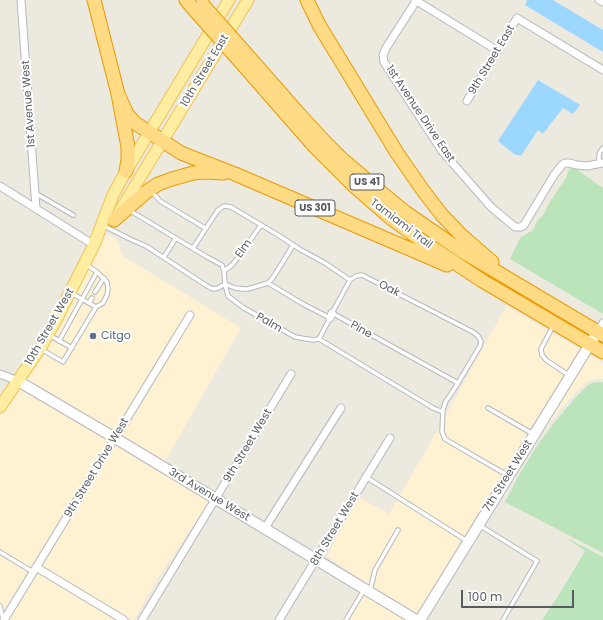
<!DOCTYPE html>
<html>
<head>
<meta charset="utf-8">
<style>
	body { margin:0 }
	#map { position:relative; width:603px; height:620px; overflow:hidden; background:#ece9df; font-family:Poppins,sans-serif }
	canvas { display:block }
	.scale { position:absolute; left:461px; top:590px; width:113px; height:18px; box-sizing:border-box; border:2px solid #585c61; border-top:0; padding-left:5px; font-size:12px; line-height:14px; white-space:nowrap; color:#585c61; -webkit-text-stroke:3px #fff; paint-order:stroke }
</style>
</head>
<body>
<div id="map">
<canvas width="603" height="620"></canvas>
<div class="scale">100 m</div>
</div>
<script>
const context = document.querySelector('canvas').getContext('2d');
context.lineJoin = 'round';
function fillPath(path, color) {
  context.fillStyle = color;
  context.fill(path, 'evenodd');
}
function poly(rows) {
  const path = new Path2D();
  for (const r of rows) {
    path.moveTo(r[0], r[1]);
    for (let i = 2; i < r.length; i += 2) path.lineTo(r[i], r[i + 1]);
  }
  return path;
}
function strokePath(path, color, width, dash) {
  context.strokeStyle = color;
  context.lineWidth = width;
  context.lineCap = dash ? 'butt' : 'round';
  context.setLineDash(dash || []);
  context.stroke(path);
}
function write(font, color, halo, rows, align = 'center') {
  context.font = font + ' Poppins,sans-serif';
  context.lineWidth = 4;
  context.setLineDash([]);
  context.textBaseline = 'middle';
  context.strokeStyle = halo;
  context.fillStyle = color;
  for (const [text, x, y, turn = 0] of rows) {
    context.save();
    context.translate(x, y);
    context.rotate((+turn || 0) * Math.PI / 180);
    context.textAlign = isNaN(turn) ? turn : align;
    if (halo) context.strokeText(text, 0, 0);
    context.fillText(text, 0, 0);
    context.restore();
  }
}
fillPath(poly([
	[108,235,116,238,123,256,241,328,164,463,121,437,195,315,188,310,113,432,24,380,98,247],
	[506,306,581,350,417,616,360,582,360,580,327,556,350,512,359,497,389,514,436,433],
	[588,355,603,363,603,379,591,380,585,383,572,396,551,421,532,445],
	[20,387,109,439,0,617,0,415],
	[117,443,210,500,157,580,134,620,131,620,42,566],
	[38,573,116,620,9,620],
	[359,590,408,620,342,620,357,597]
]), '#fef2d2');
fillPath(poly([
	[570,167,576,169,603,188,603,314,510,259,520,238,533,230,537,221,543,215,551,200,566,178],
	[603,382,603,553,505,502,519,475,538,444,554,423,575,398,587,386,592,383],
	[565,537,603,557,603,620,542,620,560,593,585,551]
]), '#bce4ba');
fillPath(poly([
	[527,0,553,0,603,30,603,52,525,5],
	[538,80,580,105,573,114,563,108,543,134,538,130,521,156,514,154,498,141]
]), '#9cd7ff');
const lane = poly([
	[599,164,599,155,600,152,603,148],
	[152,192,160,201,205,228],
	[35,193,73,215],
	[129,210,207,257,222,265,224,271,225,284,228,296,244,308,295,337,313,340,319,339,433,408,443,412],
	[108,228,132,240,146,246,207,286,213,289,218,288,225,284],
	[193,248,218,210,224,206,231,207,278,235,301,250,325,263,350,280],
	[164,257,176,238],
	[224,271,232,265,240,255,261,225],
	[268,283,303,304,330,318,319,339],
	[225,284,235,288,243,289,248,289,268,283,272,279,281,265,293,245],
	[95,292,104,278],
	[89,303,92,298],
	[96,307,103,303,107,295,108,290,107,282,97,272],
	[553,326,541,349,542,355,546,360,570,376],
	[49,335,72,348],
	[59,341,97,272,87,265],
	[41,349,63,362,96,307,71,293],
	[458,383,332,313,350,280,356,276,362,275,473,332,478,336,481,341,480,346,458,383,449,397,446,401,443,409,442,432,445,439,450,442,507,475],
	[488,408,533,434],
	[366,477,467,541],
	[479,525,537,561,503,620],
	[0,552,33,572],
	[370,591,375,570,398,530],
	[0,606,3,619],
	[346,620,364,590]
]);
const street = poly([
	[21,0,36,208],
	[415,0,498,51],
	[599,0,603,2],
	[416,1,386,48,383,55,384,62,442,151,491,207,515,227,521,227,524,225,554,175,562,165,565,163,569,163,577,165,587,166,603,163],
	[467,101,517,18,603,70],
	[0,186,94,245],
	[330,318,332,313],
	[598,331,603,323],
	[0,374,18,381],
	[265,528,341,408],
	[36,567,124,620],
	[4,620,190,315],
	[142,620,291,374],
	[279,620,390,438]
]);
const secondary = poly([
	[18,381,115,438,416,620],
	[420,620,598,331]
]);
const primary = poly([
	[118,214,248,0],
	[0,407,41,347,57,318,94,245,113,195,126,171,229,0]
]);
const highway = poly([
	[94,0,118,94,128,147,128,160,126,171],
	[186,0,198,14],
	[307,0,319,25,397,153,422,189,441,214,461,235,492,262],
	[242,49,300,115,325,142,342,159,383,194,405,212,460,250,603,335],
	[237,58,314,146,353,185,392,219,422,241,481,280,603,352],
	[118,94,127,114,135,123,181,153,235,174,447,265],
	[114,220,146,192,158,184,172,179,193,173,204,172,224,173]
]);
strokePath(lane, '#b5b8bd', 5.5);
strokePath(street, '#b5b8bd', 9);
strokePath(secondary, '#b5b9bf', 12);
strokePath(primary, '#f3c151', 13);
strokePath(highway, '#eb9a00', 15);
strokePath(lane, '#fff', 3.5);
strokePath(street, '#fff', 7);
strokePath(secondary, '#fff', 10);
strokePath(primary, '#ffeda1', 11);
strokePath(highway, '#fedb84', 13);
const highwayBridge = poly([
	[203,5,242,49],
	[198,14,237,58]
]);
strokePath(highwayBridge, '#eb9a00', 15, []);
strokePath(highwayBridge, '#fedb84', 13);
for (const [x, y, r, color] of [
	[93,336,4,"#5c6f8a"]
]) {
  const dot = new Path2D();
  dot.arc(x, y, r, 0, 2 * Math.PI);
  context.fillStyle = color;
  context.fill(dot);
  strokePath(dot, '#fff', 1.5);
}
for (const [x, y, w] of [
	[367,182,34],
	[315,208,40]
]) {
  const box = new Path2D();
  box.roundRect(x - w / 2, y - 8, w, 16, 3);
  context.fillStyle = '#fff';
  context.fill(box);
  strokePath(box, '#585c61', 1);
}
write('bold 10px', '#585c61', null, [
	["US 41",367,182],
	["US 301",315,208]
]);
write('11px', '#585c61', '#fff', [
	["9th Street East",492,60,-59],
	["10th Street East",205,71,-59],
	["1st Avenue West",29,104,-94],
	["1st Avenue Drive East",420,114,56],
	["Tamiami Trail",401,224,37],
	["Elm",244,249,-54],
	["Oak",389,289,27],
	["Palm",269,323,30],
	["10th Street West",50,327,-60],
	["Pine",361,330,29],
	["9th Street West",248,446,-59],
	["9th Street Drive West",97,468,-59],
	["7th Street West",508,476,-58],
	["3rd Avenue West",209,495,31],
	["8th Street West",335,529,-59]
]);
write('11px', '#4e5e75', '#fff', [
	["Citgo",101,336]
], 'left');
</script>
</body>
</html>
